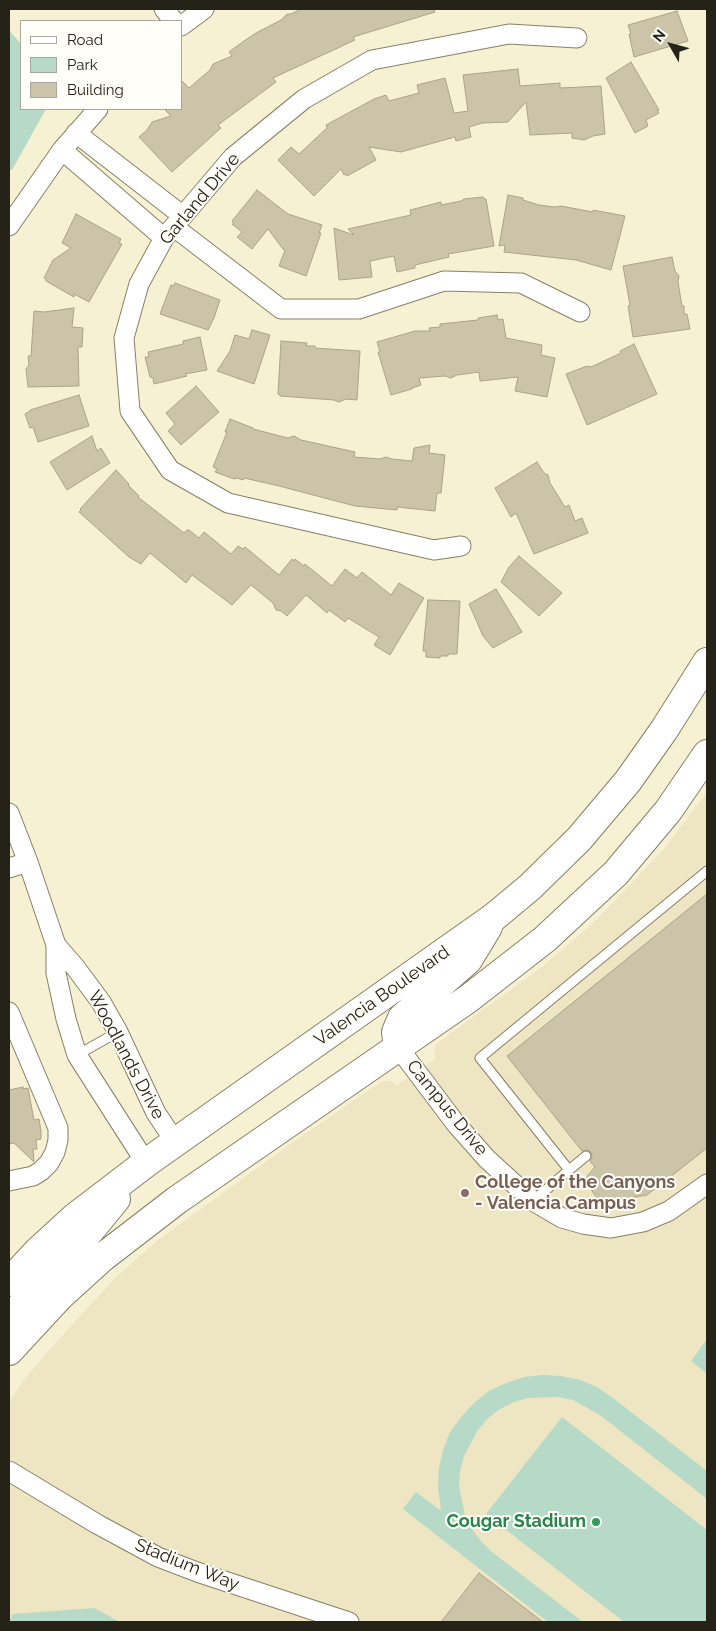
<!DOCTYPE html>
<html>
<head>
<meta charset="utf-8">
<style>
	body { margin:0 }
	#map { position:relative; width:716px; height:1631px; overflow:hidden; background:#f7f1d4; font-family:Raleway,sans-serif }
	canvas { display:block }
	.frame { position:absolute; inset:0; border:10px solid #252218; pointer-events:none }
	.legend { position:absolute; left:20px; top:20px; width:162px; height:90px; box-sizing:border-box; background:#fffef8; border:1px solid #a8a69e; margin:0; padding:6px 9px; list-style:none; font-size:15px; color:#252218 }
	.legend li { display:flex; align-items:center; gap:10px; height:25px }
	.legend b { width:25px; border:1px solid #a8a69e }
	.north { position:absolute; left:646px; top:20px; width:50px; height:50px; -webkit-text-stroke:4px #fffef8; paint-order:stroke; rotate:308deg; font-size:14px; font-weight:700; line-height:20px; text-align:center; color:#252218 }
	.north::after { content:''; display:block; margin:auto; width:18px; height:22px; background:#252218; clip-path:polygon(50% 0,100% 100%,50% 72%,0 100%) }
</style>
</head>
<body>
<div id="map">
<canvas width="716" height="1631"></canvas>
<div class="frame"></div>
<ul class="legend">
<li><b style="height:6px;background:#fff"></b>Road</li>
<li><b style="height:14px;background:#b6dac7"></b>Park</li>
<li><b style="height:14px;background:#cbc4a8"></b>Building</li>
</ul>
<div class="north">N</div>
</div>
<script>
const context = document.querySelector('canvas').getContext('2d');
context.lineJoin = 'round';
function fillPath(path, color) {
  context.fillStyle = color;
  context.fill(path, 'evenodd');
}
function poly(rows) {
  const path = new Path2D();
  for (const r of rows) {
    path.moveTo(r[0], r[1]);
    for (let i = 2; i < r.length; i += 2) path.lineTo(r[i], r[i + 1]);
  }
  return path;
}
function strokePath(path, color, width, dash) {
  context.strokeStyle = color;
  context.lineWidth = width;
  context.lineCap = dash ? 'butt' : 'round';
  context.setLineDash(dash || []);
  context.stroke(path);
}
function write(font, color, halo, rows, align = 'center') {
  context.font = font + ' Raleway,sans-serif';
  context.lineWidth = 4;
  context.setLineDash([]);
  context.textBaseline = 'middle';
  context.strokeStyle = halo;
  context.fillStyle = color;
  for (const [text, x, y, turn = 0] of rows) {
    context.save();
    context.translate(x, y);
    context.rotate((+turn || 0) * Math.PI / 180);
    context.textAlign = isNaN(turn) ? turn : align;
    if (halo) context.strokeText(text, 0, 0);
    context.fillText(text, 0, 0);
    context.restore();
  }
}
fillPath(poly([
	[707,793,707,1622,9,1622,9,1402,23,1381,50,1349,115,1278,158,1240,289,1145,382,1081,391,1081,397,1085,435,1059,434,1050,437,1043,542,967,595,921,662,851]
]), '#eee6c2');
fillPath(poly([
	[9,30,21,44,21,109,46,109,12,170,9,170],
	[707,1339,707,1374,691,1361],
	[543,1375,561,1376,580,1380,597,1387,613,1398,707,1471,707,1499,600,1415,573,1400,558,1397,528,1398,514,1402,500,1409,488,1418,478,1430,464,1456,460,1471,459,1486,465,1516,472,1529,481,1541,492,1552,583,1622,548,1622,403,1509,416,1492,441,1511,438,1487,439,1468,443,1450,450,1432,461,1417,474,1403,489,1391,506,1383,524,1377],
	[562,1417,707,1530,707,1622,624,1622,486,1514],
	[94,1608,120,1622,9,1622,13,1614]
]), '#b6dac7');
const building = poly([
	[301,9,434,9,435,12,353,37,355,40,273,78,276,82,218,125,221,128,172,172,139,137,147,130,152,122,171,116,164,109,181,109,181,80,189,88,210,70,213,64,232,56,229,52,244,41,256,33,281,20,287,14,291,14,301,9],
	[677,11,688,41,634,57,629,34,631,34,628,25,677,11],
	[631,62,659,110,657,110,659,113,646,120,648,126,635,133,606,78,631,62],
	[518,69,520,86,560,83,560,88,601,86,605,134,593,136,584,140,572,138,572,133,530,135,526,102,508,122,482,123,469,127,471,137,456,141,455,137,401,152,369,147,376,160,347,176,346,174,344,175,341,169,314,196,278,160,291,147,299,154,327,128,326,125,374,99,386,95,389,101,419,93,417,85,445,78,454,113,468,111,463,75,518,69],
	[257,190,288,214,322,225,319,233,321,233,306,276,279,266,285,250,283,249,268,229,252,249,237,237,242,232,232,224,234,223,232,221,257,190],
	[508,195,523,198,523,200,539,205,555,207,561,206,593,212,593,210,625,216,611,270,576,260,504,252,505,245,499,246,508,195],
	[483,197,484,199,486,199,494,246,448,254,449,257,415,265,415,268,397,272,394,256,370,261,372,277,339,280,334,228,354,235,348,229,411,215,410,210,418,208,441,202,441,205,461,201,464,199,483,197],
	[76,214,121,239,119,243,122,244,89,302,74,294,74,297,46,281,46,279,44,278,53,260,71,248,62,243,76,214],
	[672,257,675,271,679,276,678,282,682,306,684,306,684,314,687,314,690,329,633,337,628,306,630,305,623,266,672,257],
	[175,283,220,300,214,318,208,330,160,314,171,285,174,286,175,283],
	[74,308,72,327,83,328,82,347,78,347,79,386,28,387,26,369,29,365,28,356,31,356,34,311,44,312,74,308],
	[497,315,498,320,503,319,506,338,542,345,541,355,555,358,547,397,515,391,518,377,480,381,479,372,457,375,451,378,445,376,419,378,421,385,412,388,412,389,391,395,378,352,380,352,377,342,415,331,430,331,429,328,440,327,440,324,478,320,478,318,497,315],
	[252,330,270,335,254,384,217,371,230,351,235,335,249,339,252,330],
	[200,337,207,370,185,374,187,376,154,384,153,378,150,377,145,357,149,357,148,352,183,344,183,341,200,337],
	[281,341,307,343,306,346,315,346,315,348,360,351,357,400,346,399,339,402,334,400,280,396,280,395,278,394,281,341],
	[634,344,657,394,587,425,566,374,587,366,591,367,621,353,620,351,634,344],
	[196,386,219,412,181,445,168,431,175,424,166,413,196,386],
	[79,395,89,426,38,442,33,427,30,428,25,414,30,411,30,410,79,395],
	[230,419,253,428,253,429,288,438,294,436,301,440,355,452,354,457,380,459,386,457,392,459,412,461,414,448,430,445,429,453,445,455,441,493,437,493,435,511,397,507,397,510,355,506,279,486,244,478,243,480,237,478,234,479,215,472,217,469,213,467,227,432,225,432,230,419],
	[92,436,97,451,101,448,110,463,67,490,50,462,92,436],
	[537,462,544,473,548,475,550,483,565,507,569,505,575,521,582,518,588,533,534,554,516,513,511,517,495,488,537,462],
	[116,470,129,484,128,485,139,496,138,497,184,533,187,530,189,530,199,538,204,532,231,554,238,546,243,549,245,547,279,575,292,559,294,561,295,559,304,566,305,564,332,586,345,569,357,578,362,572,391,595,399,583,424,598,390,655,374,645,379,637,348,618,345,622,329,610,327,613,306,595,287,616,281,611,276,610,273,603,251,585,232,605,192,575,186,583,150,553,141,564,129,557,79,512,81,510,80,509,116,470],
	[519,556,562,593,539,616,501,582,509,567,519,556],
	[496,589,522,632,493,648,483,636,469,604,496,589],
	[428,600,460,601,457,654,448,654,448,656,440,656,440,658,426,657,426,651,423,651,428,600],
	[707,894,707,1148,647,1195,601,1203,584,1180,595,1167,590,1161,592,1158,591,1152,588,1150,582,1151,507,1056,707,894],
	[23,1087,23,1089,28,1088,34,1120,39,1119,41,1131,41,1139,36,1140,37,1149,33,1149,34,1162,14,1143,9,1144,9,1090,23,1087],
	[479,1573,543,1622,441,1622,479,1573]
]);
fillPath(building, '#cbc4a8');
strokePath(building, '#a9a388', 1);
const service = poly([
	[77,1055,118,1032],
	[569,1170,586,1156],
	[533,1201,569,1170,480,1058,707,871]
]);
const minor = poly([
	[164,9,174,21],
	[181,26,204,9],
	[76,133,183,216],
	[62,150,164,238],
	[9,226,62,150,98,109],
	[174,227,281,309,359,309,444,281,521,283,580,312],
	[461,546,434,550,228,503,170,470,130,411,124,338,139,284,164,238,233,157,304,99,372,60,509,34,577,38],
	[9,813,28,862,56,945,56,973,66,1019,77,1055,146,1163],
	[9,868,28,862],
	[56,945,75,967,101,1002,118,1032,156,1113,176,1143],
	[9,1012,58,1128,58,1140,55,1152,49,1163,41,1171,33,1176,9,1181],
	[398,1047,456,1124,487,1159,533,1201,562,1218,583,1224,611,1228,643,1222,669,1211,707,1184],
	[9,1471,97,1524,158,1557,197,1572,349,1622]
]);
const primary = poly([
	[398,1047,396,1032,402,1018,468,960,488,927],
	[9,1282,38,1251,74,1218,146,1163,494,917,530,887,579,839,628,781,664,730,707,662],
	[9,1319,79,1244,116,1199],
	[9,1351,59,1297,103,1257,177,1200,468,999,545,939,616,873,668,811,707,754]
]);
strokePath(service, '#868066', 11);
strokePath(minor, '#868066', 21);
strokePath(primary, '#868066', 30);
strokePath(service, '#fff', 9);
strokePath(minor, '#fff', 19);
strokePath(primary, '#fff', 28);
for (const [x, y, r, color] of [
	[465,1193,5,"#8d6e63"],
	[596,1522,5,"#2e9e5b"]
]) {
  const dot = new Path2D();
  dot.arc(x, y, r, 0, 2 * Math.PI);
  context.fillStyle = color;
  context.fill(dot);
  strokePath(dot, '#fffef8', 2);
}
write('18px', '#252218', '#fffef8', [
	["Garland Drive",200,199,-50],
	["Valencia Boulevard",382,996,-35],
	["Woodlands Drive",126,1055,62],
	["Campus Drive",447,1108,51],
	["Stadium Way",187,1565,22]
]);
write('bold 18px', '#785e54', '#fffef8', [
	["College of the Canyons",475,1183],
	["- Valencia Campus",475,1204]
], 'left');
write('bold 18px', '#27864d', '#fffef8', [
	["Cougar Stadium",586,1522]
], 'right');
</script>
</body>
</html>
